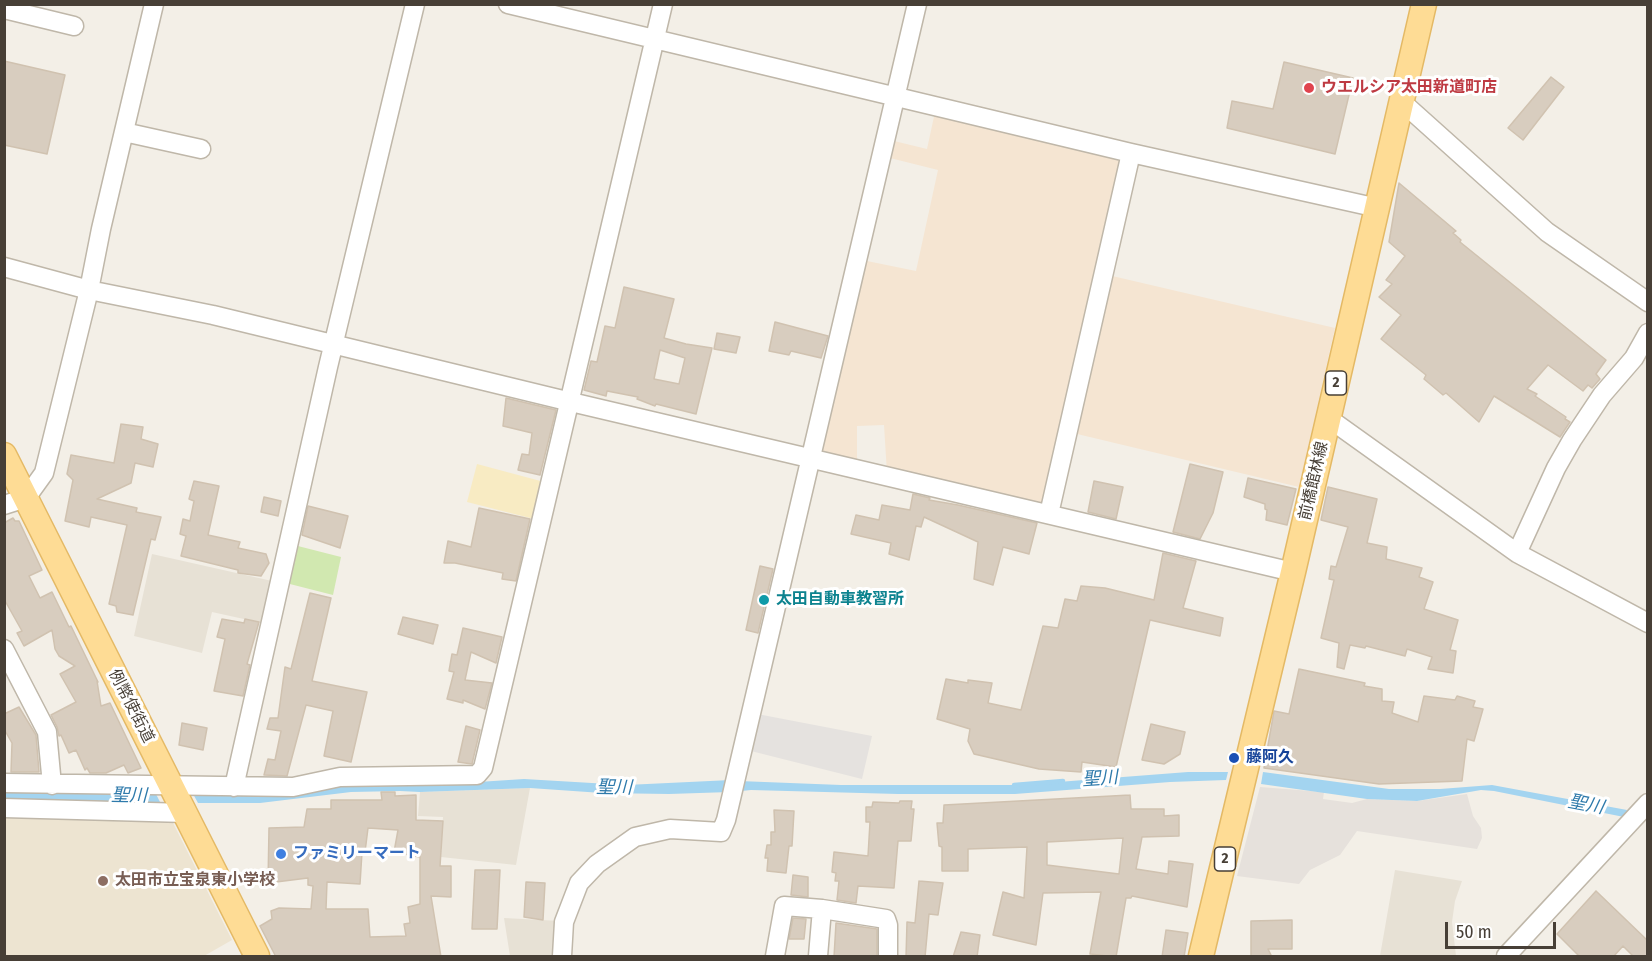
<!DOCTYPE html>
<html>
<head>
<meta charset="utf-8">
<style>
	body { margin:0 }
	#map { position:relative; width:1652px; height:961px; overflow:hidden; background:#f3efe7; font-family:"Fira Sans Condensed",sans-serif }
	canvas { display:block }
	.frame { position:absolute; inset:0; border:6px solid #473f36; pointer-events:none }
	.scale { position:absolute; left:1445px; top:922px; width:111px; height:27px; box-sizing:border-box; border:3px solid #473f36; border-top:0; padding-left:8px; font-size:18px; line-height:21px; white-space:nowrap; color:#473f36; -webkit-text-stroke:4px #fff; paint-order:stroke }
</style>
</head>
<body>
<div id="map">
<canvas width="1652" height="961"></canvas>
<div class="frame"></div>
<div class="scale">50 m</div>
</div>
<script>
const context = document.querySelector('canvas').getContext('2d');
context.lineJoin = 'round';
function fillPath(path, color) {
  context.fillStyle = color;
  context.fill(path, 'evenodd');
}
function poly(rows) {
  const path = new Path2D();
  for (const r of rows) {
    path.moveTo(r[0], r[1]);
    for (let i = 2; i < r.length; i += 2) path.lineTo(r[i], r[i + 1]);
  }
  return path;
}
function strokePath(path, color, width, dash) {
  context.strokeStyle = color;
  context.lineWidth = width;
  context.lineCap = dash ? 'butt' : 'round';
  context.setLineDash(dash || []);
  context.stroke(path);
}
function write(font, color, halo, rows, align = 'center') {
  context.font = font + ' "Fira Sans Condensed","Noto Sans JP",sans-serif';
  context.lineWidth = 6;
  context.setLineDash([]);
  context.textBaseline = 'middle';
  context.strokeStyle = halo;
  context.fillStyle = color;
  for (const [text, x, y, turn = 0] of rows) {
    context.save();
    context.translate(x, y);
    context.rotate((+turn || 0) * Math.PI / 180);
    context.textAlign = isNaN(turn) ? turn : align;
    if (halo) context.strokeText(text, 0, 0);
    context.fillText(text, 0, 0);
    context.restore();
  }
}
fillPath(poly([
	[152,554,272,581,262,623,212,612,202,653,134,636],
	[530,788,516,865,441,857,443,817,418,816,420,792],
	[1395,870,1462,881,1455,901,1452,922,1456,956,1380,956],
	[504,918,560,921,557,956,510,956]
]), '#e7e1d5');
fillPath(poly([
	[935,112,1119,156,1122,160,1108,275,1335,328,1299,487,1073,433,1044,508,887,473,884,425,857,426,857,464,818,456,862,260,916,271,938,170,886,157,890,140,927,149]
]), '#f5e5d2');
fillPath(poly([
	[1260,787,1324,792,1323,799,1352,803,1367,799,1417,801,1467,794,1473,816,1481,828,1482,838,1477,849,1357,831,1340,855,1310,870,1299,884,1237,876]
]), '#e6e1dc');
fillPath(poly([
	[5,815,172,821,232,940,204,956,5,956]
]), '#ede4d1');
fillPath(poly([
	[290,544,341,557,333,595,282,582]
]), '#d1e8b0');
fillPath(poly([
	[477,464,548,483,538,520,467,502]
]), '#f8ebc3');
fillPath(poly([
	[752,713,872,736,862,779,747,750]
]), '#e5e2df');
fillPath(poly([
	[1188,772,1228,772,1226,780,1170,782,1015,794,898,794,751,790,741,791,739,781,841,785,1019,785],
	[1263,772,1389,789,1440,789,1492,785,1627,810,1624,817,1494,791,1481,790,1417,801,1367,799,1261,784],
	[524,779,626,785,731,780,730,792,669,794,602,793,530,788,420,792,400,791,351,792,260,803,198,803,192,792,341,783,463,783],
	[5,791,93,794,156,794,163,808,5,801]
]), '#a3d4f0');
strokePath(poly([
	[1014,785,1063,781]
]), '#a3d4f0', 4.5);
const building = poly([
	[4,61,65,75,47,154,4,145,4,61],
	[1284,62,1353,78,1335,154,1227,128,1232,101,1273,109,1284,62],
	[1551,77,1564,87,1523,140,1508,128,1551,77],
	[1399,183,1456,231,1453,233,1461,240,1460,242,1606,360,1596,374,1600,379,1592,388,1588,385,1583,391,1548,365,1527,389,1537,394,1535,396,1566,417,1565,419,1570,422,1560,437,1494,396,1479,422,1446,393,1443,395,1424,379,1426,375,1381,339,1401,315,1379,297,1392,284,1386,280,1405,256,1389,242,1399,183],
	[624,287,674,299,664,338,686,344,712,348,696,414,656,404,655,406,637,399,638,397,607,391,606,396,584,390,591,361,597,362,605,326,615,328,624,287],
	[660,350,685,358,679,384,654,379,660,350],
	[775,322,828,336,821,358,791,351,789,355,769,351,775,322],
	[717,333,740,337,736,353,714,349,717,333],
	[506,398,556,410,540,475,518,470,522,454,529,455,532,433,503,426,506,398],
	[121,424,143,427,141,439,158,444,153,467,135,463,131,483,97,499,137,508,136,512,161,517,155,540,151,539,133,615,117,612,116,606,109,604,127,525,91,517,89,527,65,521,73,480,67,474,71,455,114,463,121,424],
	[1190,464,1223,472,1213,513,1200,539,1173,532,1190,464],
	[1248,478,1296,489,1287,525,1266,520,1267,510,1265,509,1265,504,1244,497,1248,478],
	[194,481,219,486,208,535,240,542,238,548,266,554,269,563,261,576,238,573,238,570,181,556,186,536,180,534,183,519,190,521,194,501,189,499,194,481],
	[1094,481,1123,487,1116,519,1088,512,1094,481],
	[1328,487,1377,499,1367,543,1387,547,1386,559,1422,568,1419,577,1433,582,1424,609,1458,620,1450,650,1456,651,1453,673,1428,669,1432,657,1407,649,1405,656,1366,646,1365,648,1350,645,1344,669,1337,667,1339,643,1321,638,1334,580,1329,579,1331,566,1336,567,1348,527,1321,520,1328,487],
	[913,494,930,498,929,500,958,505,1037,523,1029,554,1003,547,993,585,974,579,978,542,924,517,921,527,916,526,909,560,889,554,891,543,851,534,856,515,879,520,882,505,910,510,913,494],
	[264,497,281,501,278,516,261,512,264,497],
	[308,506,348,516,340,548,302,535,308,506],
	[479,508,530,519,516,581,502,579,503,573,455,563,444,563,448,541,471,547,479,508],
	[13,518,15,521,19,521,42,570,29,576,40,598,52,592,69,627,71,626,98,682,97,681,101,706,110,703,141,768,128,773,124,765,106,773,90,773,87,768,85,770,76,750,69,753,61,735,59,736,57,727,51,715,76,702,60,674,75,666,59,656,55,649,52,630,24,646,17,633,22,631,4,599,4,523,13,518],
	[1163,553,1196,561,1183,608,1223,618,1220,636,1150,620,1116,767,1082,762,1081,772,1039,769,974,754,968,741,970,729,937,719,946,679,968,683,968,680,992,683,988,703,1021,710,1043,626,1058,628,1065,599,1077,601,1081,586,1105,588,1154,600,1163,553],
	[760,566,773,569,758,633,746,630,760,566],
	[310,593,331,598,312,681,367,692,351,762,324,756,333,711,306,705,287,776,264,775,268,759,275,760,281,731,267,729,270,718,278,718,285,667,291,669,310,593],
	[403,617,438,625,433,644,398,634,403,617],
	[222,619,244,623,245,619,259,622,247,664,250,665,243,696,214,691,225,639,217,637,222,619],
	[463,628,502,637,496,663,471,652,465,680,492,683,485,709,463,700,463,703,447,699,454,672,449,671,452,654,457,655,463,628],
	[1299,669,1365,683,1364,686,1382,689,1382,701,1394,702,1392,713,1418,722,1424,696,1455,700,1457,696,1475,701,1473,707,1483,709,1474,741,1467,739,1462,781,1379,784,1264,768,1274,711,1289,714,1299,669],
	[19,707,36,735,39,772,11,772,12,743,4,729,4,714,19,707],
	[182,723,207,728,203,750,179,745,182,723],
	[1151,724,1185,732,1180,754,1164,764,1142,760,1151,724],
	[466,726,480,730,472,764,458,762,466,726],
	[381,792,395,792,395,796,416,795,416,820,443,821,440,866,451,866,451,897,431,896,441,957,276,957,260,926,272,919,271,911,279,908,311,909,313,886,308,885,308,878,268,883,269,828,304,827,307,809,331,809,331,800,382,800,381,792],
	[368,828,398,830,394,852,420,857,420,904,408,907,410,923,404,924,406,936,370,937,368,909,326,909,327,882,360,884,362,852,365,852,368,828],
	[1130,795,1131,809,1164,809,1164,816,1179,815,1179,836,1142,837,1136,869,1168,874,1169,861,1193,864,1187,907,1132,896,1131,898,1126,898,1116,957,1090,954,1101,892,1043,893,1036,945,993,935,1003,892,1024,898,1027,847,968,849,968,871,942,871,942,847,939,846,937,823,943,823,944,805,1130,795],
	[1123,838,1119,874,1047,865,1047,842,1123,838],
	[900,801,912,801,911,809,914,809,911,841,898,841,894,888,858,886,856,903,837,900,839,881,835,881,836,873,832,872,834,852,868,856,870,822,866,822,866,807,872,807,873,802,899,803,900,801],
	[774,810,794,811,792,846,789,846,786,873,767,871,768,858,765,858,767,845,771,845,771,832,775,832,774,810],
	[475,870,500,870,497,929,472,929,475,870],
	[793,875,808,877,808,897,791,895,793,875],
	[919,881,943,883,938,915,929,914,925,957,906,957,907,922,915,923,919,881],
	[526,882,545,883,543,920,524,917,526,882],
	[1596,891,1647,940,1647,957,1634,957,1623,946,1613,957,1580,957,1557,934,1596,891],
	[793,918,806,919,804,939,789,939,793,918],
	[1292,920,1292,949,1268,949,1272,957,1251,957,1251,921,1292,920],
	[836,923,877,929,877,957,834,957,836,923],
	[1166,930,1188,933,1184,957,1162,957,1166,930],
	[961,932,980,935,977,957,953,957,961,932]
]);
fillPath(building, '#d8cdbf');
strokePath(building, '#d0c2b0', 1.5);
const minor = poly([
	[508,4,1131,153,1378,208],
	[4,9,74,26],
	[1402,102,1547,232,1648,302],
	[124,132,201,149],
	[4,267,89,290,213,315,571,402,1293,572],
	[1327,422,1338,425,1517,553,1648,623],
	[4,505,26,498,44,473,89,290,101,229,154,4],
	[1049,514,1131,153],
	[1517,553,1556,468,1572,440,1602,395,1634,358,1648,333],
	[4,649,47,732,52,785],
	[4,783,293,787,340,777,477,775,483,768,505,675,663,4],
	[234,787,328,367,415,4],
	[4,808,186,813],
	[562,956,564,922,579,883,597,864,635,837,670,829,721,832,726,820,917,4],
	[775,956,784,906,822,909,886,919,888,925,888,956],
	[818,956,822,909],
	[1506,956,1648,803]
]);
const major = poly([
	[4,455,257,956],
	[1201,956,1293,572,1424,4]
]);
strokePath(minor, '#bfb7a9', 21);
strokePath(major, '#e4b965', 27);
strokePath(minor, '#fff', 18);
strokePath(major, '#fedc95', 24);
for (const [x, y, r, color] of [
	[1309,88,6,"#e0444e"],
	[764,600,6,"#0f9aa8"],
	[1234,758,6,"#1a4fb4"],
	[281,854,6,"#3f7fe0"],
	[103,881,6,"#8d6e63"]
]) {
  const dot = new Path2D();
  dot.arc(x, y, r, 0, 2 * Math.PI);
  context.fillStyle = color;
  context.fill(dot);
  strokePath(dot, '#fff', 2);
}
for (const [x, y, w] of [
	[1336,383,21],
	[1225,859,21]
]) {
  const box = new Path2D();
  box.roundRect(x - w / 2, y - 12, w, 24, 4.5);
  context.fillStyle = '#fff';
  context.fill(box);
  strokePath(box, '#473f36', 1.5);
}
write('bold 15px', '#473f36', null, [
	["2",1336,383],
	["2",1225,859]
]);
write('bold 16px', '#be3a42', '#fff', [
	["ウエルシア太田新道町店",1321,88]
], 'left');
write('16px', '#473f36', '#fff', [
	["前橋館林線",1314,481,-77],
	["例幣使街道",131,706,63]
]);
write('bold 16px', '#0d838f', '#fff', [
	["太田自動車教習所",776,600]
], 'left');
write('bold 16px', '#164399', '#fff', [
	["藤阿久",1246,758]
], 'left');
write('bold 16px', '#366cbe', '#fff', [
	["ファミリーマート",293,854]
], 'left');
write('bold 16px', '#785e54', '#fff', [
	["太田市立宝泉東小学校",115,881]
], 'left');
write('italic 18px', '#2e7aab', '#fff', [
	["聖川",1100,779,-4],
	["聖川",614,788,1],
	["聖川",129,796,1],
	["聖川",1586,805,11]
]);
</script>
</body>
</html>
